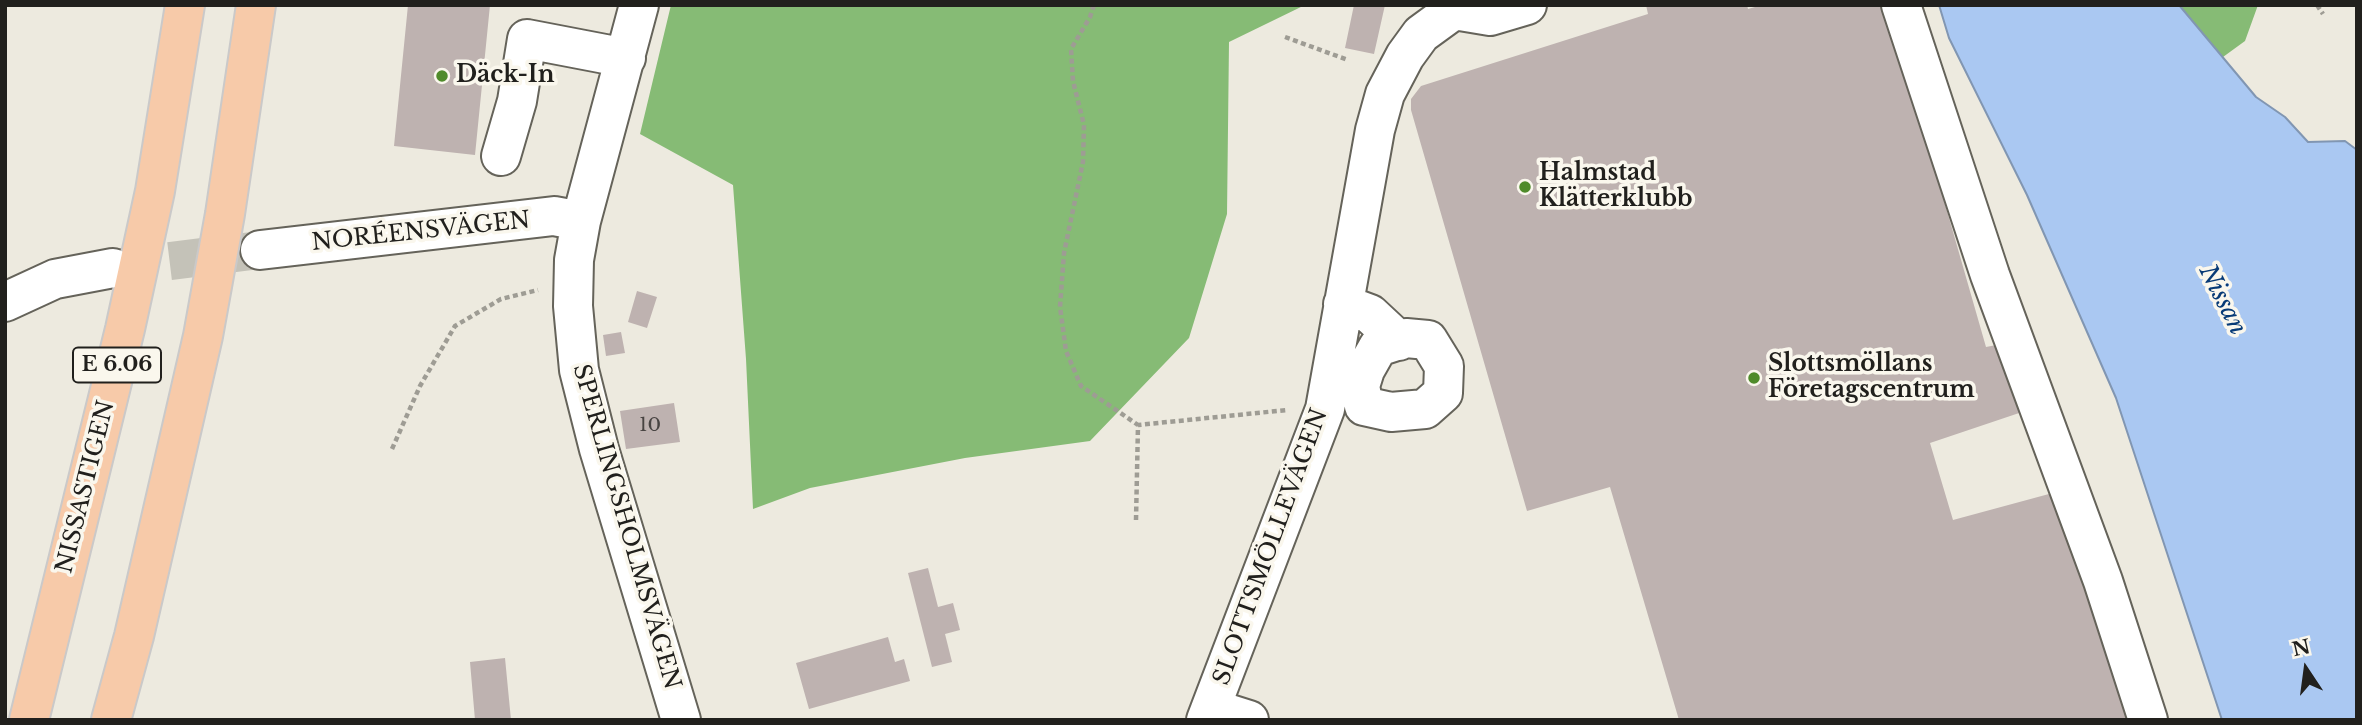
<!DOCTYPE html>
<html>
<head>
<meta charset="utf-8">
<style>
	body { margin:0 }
	#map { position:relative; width:2362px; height:725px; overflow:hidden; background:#edeadf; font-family:"Libre Baskerville",serif }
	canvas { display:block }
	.frame { position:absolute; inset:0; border:7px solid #21201d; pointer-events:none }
	.north { position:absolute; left:2271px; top:634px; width:70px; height:70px; -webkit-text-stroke:5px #faf7ed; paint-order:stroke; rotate:347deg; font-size:19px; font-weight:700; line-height:28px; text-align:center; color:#21201d }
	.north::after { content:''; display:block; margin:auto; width:24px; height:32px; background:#21201d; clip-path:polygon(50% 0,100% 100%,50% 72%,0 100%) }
</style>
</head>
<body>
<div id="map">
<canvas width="2362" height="725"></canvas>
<div class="frame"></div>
<div class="north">N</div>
</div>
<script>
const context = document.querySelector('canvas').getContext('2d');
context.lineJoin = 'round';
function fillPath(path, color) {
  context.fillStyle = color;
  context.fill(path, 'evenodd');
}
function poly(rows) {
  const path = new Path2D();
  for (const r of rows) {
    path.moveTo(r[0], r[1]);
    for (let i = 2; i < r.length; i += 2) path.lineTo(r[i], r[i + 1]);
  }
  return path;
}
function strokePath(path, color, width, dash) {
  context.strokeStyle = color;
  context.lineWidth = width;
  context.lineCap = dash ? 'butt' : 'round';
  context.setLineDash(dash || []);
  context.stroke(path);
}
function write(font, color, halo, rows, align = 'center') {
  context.font = font + ' "Libre Baskerville",serif';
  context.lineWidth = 7;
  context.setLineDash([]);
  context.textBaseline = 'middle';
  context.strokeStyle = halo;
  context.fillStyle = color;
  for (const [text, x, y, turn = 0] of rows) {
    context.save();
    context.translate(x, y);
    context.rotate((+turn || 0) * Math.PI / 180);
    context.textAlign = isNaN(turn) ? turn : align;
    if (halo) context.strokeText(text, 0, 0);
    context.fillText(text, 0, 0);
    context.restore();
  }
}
fillPath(poly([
	[671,5,1305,5,1229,42,1227,214,1189,338,1090,441,965,458,810,488,753,509,746,359,733,185,640,134],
	[2179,5,2258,5,2245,41,2223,57]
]), '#86bb75');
const water = poly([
	[1939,5,2179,5,2256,97,2285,117,2308,142,2345,141,2357,150,2357,720,2222,720,2116,398,2027,195,1949,38,1939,5]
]);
fillPath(water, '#aac8f2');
strokePath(water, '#8196b2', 2);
fillPath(poly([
	[408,5,490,5,475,155,394,146],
	[1354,5,1385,5,1374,54,1345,48],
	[1646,5,1747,5,1748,9,1762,5,1888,5,1986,347,2007,343,2031,409,1930,443,1953,520,2060,491,2128,720,1679,720,1610,487,1527,511,1411,110,1411,99,1421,86,1648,14],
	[637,291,657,297,647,328,628,322],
	[621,332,625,353,606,356,603,335],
	[674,403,680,442,626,449,620,411],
	[928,568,938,607,953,603,960,630,945,634,952,662,932,667,908,573],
	[888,637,895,662,904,659,910,681,809,709,796,663],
	[505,658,511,720,475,720,470,662]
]), '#beb2b0');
strokePath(poly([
	[113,268,260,250]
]), '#c4c2b8', 38, [38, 19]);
const minor = poly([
	[639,5,581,221,574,260,573,306,579,370,599,449,681,720],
	[1901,5,1990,275,2103,581,2148,720],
	[501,156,517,101,527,39,626,58],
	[260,250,554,216,581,221],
	[5,302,55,279,113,268],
	[1343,304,1370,314,1399,341],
	[1406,338,1428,340,1444,366,1443,393,1425,409,1391,412,1364,406,1360,386,1365,370,1378,347,1406,338],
	[1211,708,1249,720],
	[1206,720,1325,409,1375,130,1385,94,1405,56,1421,34,1454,10,1490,16,1527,5]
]);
const highway = poly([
	[29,720,125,329,155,191,185,5],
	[111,720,134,636,203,336,225,214,256,5]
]);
strokePath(minor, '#65635a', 42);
strokePath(highway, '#cac9c9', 42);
strokePath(poly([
	[1094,5,1090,17,1071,49,1073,81,1084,125,1083,162,1064,253,1060,307,1066,351,1081,386,1138,425],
	[2317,5,2323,14],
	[1285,37,1348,60],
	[392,449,420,386,455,326,501,299,538,290],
	[1136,520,1138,425,1287,410]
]), '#9e9c94', 4.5, [5, 3.5]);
strokePath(minor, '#fff', 38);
strokePath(highway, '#f7caa9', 38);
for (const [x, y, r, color] of [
	[442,76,7,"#4f8b2a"],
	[1525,187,7,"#4f8b2a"],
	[1754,378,7,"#4f8b2a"]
]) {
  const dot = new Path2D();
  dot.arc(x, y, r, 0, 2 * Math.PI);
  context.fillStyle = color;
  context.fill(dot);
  strokePath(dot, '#faf7ed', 2.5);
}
write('19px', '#484442', null, [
	["10",650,426]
]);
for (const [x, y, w] of [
	[117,365,88]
]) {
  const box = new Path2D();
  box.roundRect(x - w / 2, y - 17.5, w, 35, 5);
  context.fillStyle = '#faf7ed';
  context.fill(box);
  strokePath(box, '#21201d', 2);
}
write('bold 21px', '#21201d', null, [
	["E 6.06",117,365]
]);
write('bold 23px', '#21201d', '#faf7ed', [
	["Däck-In",456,76],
	["Halmstad",1539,174],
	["Klätterklubb",1539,200],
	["Slottsmöllans",1768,365],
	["Företagscentrum",1768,391]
], 'left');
write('23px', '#21201d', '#faf7ed', [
	["NORÉENSVÄGEN",421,232,-6],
	["NISSASTIGEN",86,487,-76],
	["SPERLINGSHOLMSVÄGEN",626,527,74],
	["SLOTTSMÖLLEVÄGEN",1271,547,-70]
]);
write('italic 24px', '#083b77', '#faf7ed', [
	["Nissan",2222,300,63]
]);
</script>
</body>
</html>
